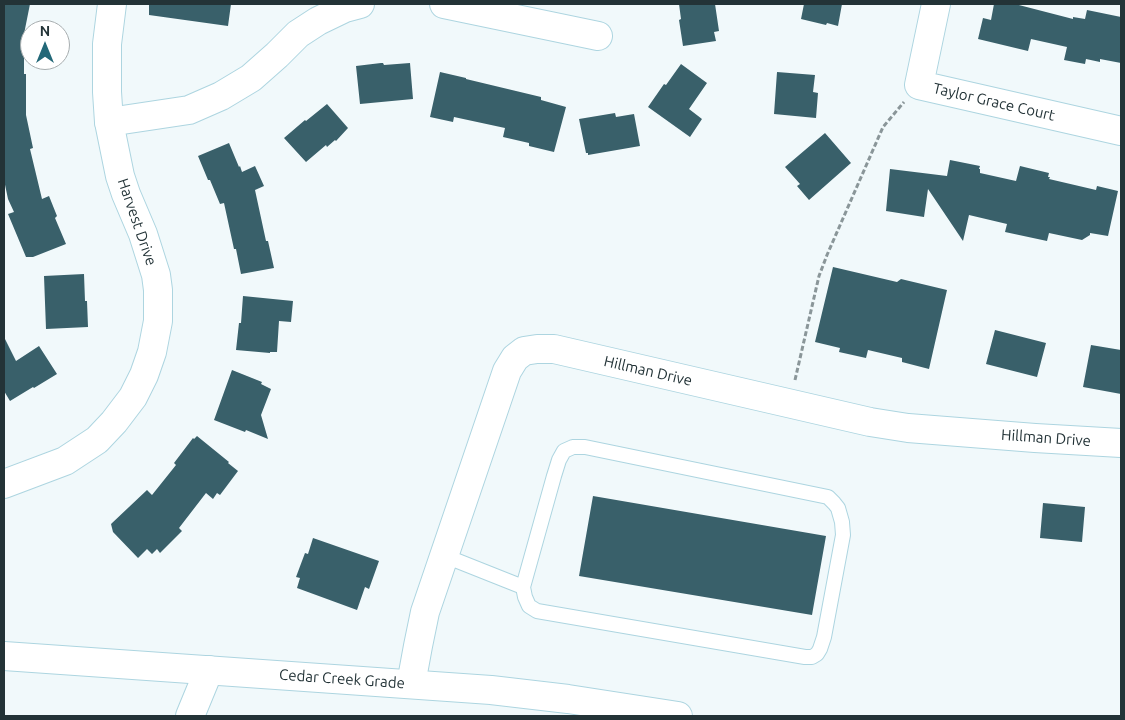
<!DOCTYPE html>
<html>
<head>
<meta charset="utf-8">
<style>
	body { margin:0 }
	#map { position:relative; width:1125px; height:720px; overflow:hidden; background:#f1f9fb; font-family:Ubuntu,sans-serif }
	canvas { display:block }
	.frame { position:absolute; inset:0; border:5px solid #233337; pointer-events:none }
	.north { position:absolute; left:20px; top:20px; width:50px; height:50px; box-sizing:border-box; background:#fff; border:1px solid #a7adaf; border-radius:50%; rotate:0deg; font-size:14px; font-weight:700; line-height:20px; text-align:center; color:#233337 }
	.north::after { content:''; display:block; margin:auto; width:18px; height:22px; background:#236878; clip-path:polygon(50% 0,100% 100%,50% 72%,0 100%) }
</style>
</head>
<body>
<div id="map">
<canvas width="1125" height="720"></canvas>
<div class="frame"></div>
<div class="north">N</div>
</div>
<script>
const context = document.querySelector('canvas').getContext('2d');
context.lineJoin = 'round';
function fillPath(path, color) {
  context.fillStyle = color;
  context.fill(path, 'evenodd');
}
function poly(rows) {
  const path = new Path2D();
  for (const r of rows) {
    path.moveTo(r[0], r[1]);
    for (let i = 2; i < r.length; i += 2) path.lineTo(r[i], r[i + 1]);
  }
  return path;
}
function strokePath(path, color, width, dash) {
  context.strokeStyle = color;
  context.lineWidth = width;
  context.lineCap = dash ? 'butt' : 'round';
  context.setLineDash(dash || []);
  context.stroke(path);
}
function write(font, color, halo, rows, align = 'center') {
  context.font = font + ' Ubuntu,sans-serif';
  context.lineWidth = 5;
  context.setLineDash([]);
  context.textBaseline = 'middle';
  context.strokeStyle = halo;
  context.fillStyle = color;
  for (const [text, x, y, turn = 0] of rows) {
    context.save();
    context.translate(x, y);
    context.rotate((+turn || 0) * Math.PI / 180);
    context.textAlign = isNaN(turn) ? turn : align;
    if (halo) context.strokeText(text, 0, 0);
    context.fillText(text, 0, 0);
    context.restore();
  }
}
fillPath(poly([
	[4,4,30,4,24,34,24,74,26,74,26,115,33,148,30,149,42,199,49,196,57,216,55,218,66,244,33,257,26,257,8,214,14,212,8,199,4,180],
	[149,4,231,4,228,26,149,15],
	[679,4,715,4,719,31,714,32,716,41,683,46,679,20,681,19],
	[804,4,842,4,838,26,827,23,826,25,801,19],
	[994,4,1015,4,1073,19,1073,17,1085,19,1087,10,1121,17,1121,63,1100,59,1100,62,1086,59,1085,64,1064,60,1067,47,1031,39,1028,51,978,39,983,18,991,20],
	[381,63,383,63,384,65,410,63,413,99,360,104,356,66],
	[681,64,707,83,689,109,702,119,690,137,648,107,664,84,666,85],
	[440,72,466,78,466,79,541,97,541,100,566,107,554,152,529,146,529,143,503,137,505,128,454,117,453,122,430,117],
	[777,72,815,75,813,92,818,93,816,118,774,114],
	[327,104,348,128,336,141,335,140,327,147,326,145,306,162,284,138,305,120,306,121],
	[615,113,616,117,634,114,640,146,588,155,588,153,586,153,579,119],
	[825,133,851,163,809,200,797,186,800,184,785,167],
	[229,143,239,167,240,166,242,172,255,166,264,186,255,190,266,241,268,241,274,268,241,274,236,249,234,249,224,203,220,204,210,180,208,180,198,156],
	[950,160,980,166,979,169,980,169,980,173,1016,181,1020,166,1049,173,1048,177,1050,177,1049,179,1096,190,1097,186,1118,191,1108,236,1090,233,1090,235,1082,240,1049,233,1047,241,1005,232,1007,224,969,215,963,241,928,189,924,217,886,211,890,169,947,176],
	[833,267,897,282,901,279,947,290,929,369,902,362,902,358,868,350,866,358,839,352,840,348,815,342],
	[84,274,85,301,87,301,88,327,46,329,44,276],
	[243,296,293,301,291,322,279,321,277,352,270,352,270,353,236,350,239,323,241,323],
	[995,330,1046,343,1037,377,986,364],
	[4,337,16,361,39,346,57,374,34,388,33,387,10,401,4,391],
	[1091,345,1121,350,1121,394,1083,387],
	[232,370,262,382,261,384,271,389,261,415,268,439,246,430,245,432,214,420],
	[197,436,229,462,228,463,238,471,220,495,217,493,213,499,206,493,179,528,182,531,160,553,157,549,152,554,147,549,138,558,113,532,111,524,147,490,152,495,176,465,174,463,193,438,194,439],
	[593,496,826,536,812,615,579,576],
	[1043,503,1085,507,1082,542,1040,538],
	[313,538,379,561,369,589,365,587,357,610,297,588,300,578,296,577,305,553,308,554]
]), '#39606a');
const service = poly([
	[573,447,585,447,828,497,834,503,838,508,842,522,843,535,824,637,820,649,817,654,812,657,805,657,537,611,529,606,525,597,523,587,554,476,559,460,564,451,573,447],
	[445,556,523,587]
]);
const minor = poly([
	[444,4,598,36],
	[936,4,919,85,1121,131],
	[109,122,189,110,221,96,251,78,277,55,298,34,318,21,345,8,360,4],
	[411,684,418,646,425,612,507,371,515,358,524,351,537,349,554,349,870,422,908,428,1035,438,1121,443],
	[190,716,209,670]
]);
const tertiary = poly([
	[4,484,65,461,97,440,114,422,133,397,144,375,152,352,158,321,158,290,156,275,143,234,126,194,120,176,109,122,107,92,107,44,112,4]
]);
const secondary = poly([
	[4,656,491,690,568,699,678,716]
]);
strokePath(service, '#add5e0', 16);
strokePath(minor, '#add5e0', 30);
strokePath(tertiary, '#add5e0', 30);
strokePath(secondary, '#add5e0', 30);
strokePath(poly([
	[795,380,819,276,827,255,883,127,904,102]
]), '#8a9699', 3, [5, 2.5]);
strokePath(service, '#fff', 14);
strokePath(minor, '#fff', 28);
strokePath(tertiary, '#fff', 28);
strokePath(secondary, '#fff', 28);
write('15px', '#233337', '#fff', [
	["Taylor Grace Court",994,102,13],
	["Harvest Drive",137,222,71],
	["Hillman Drive",648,371,13],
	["Hillman Drive",1046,438,4],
	["Cedar Creek Grade",342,679,4]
]);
</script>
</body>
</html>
